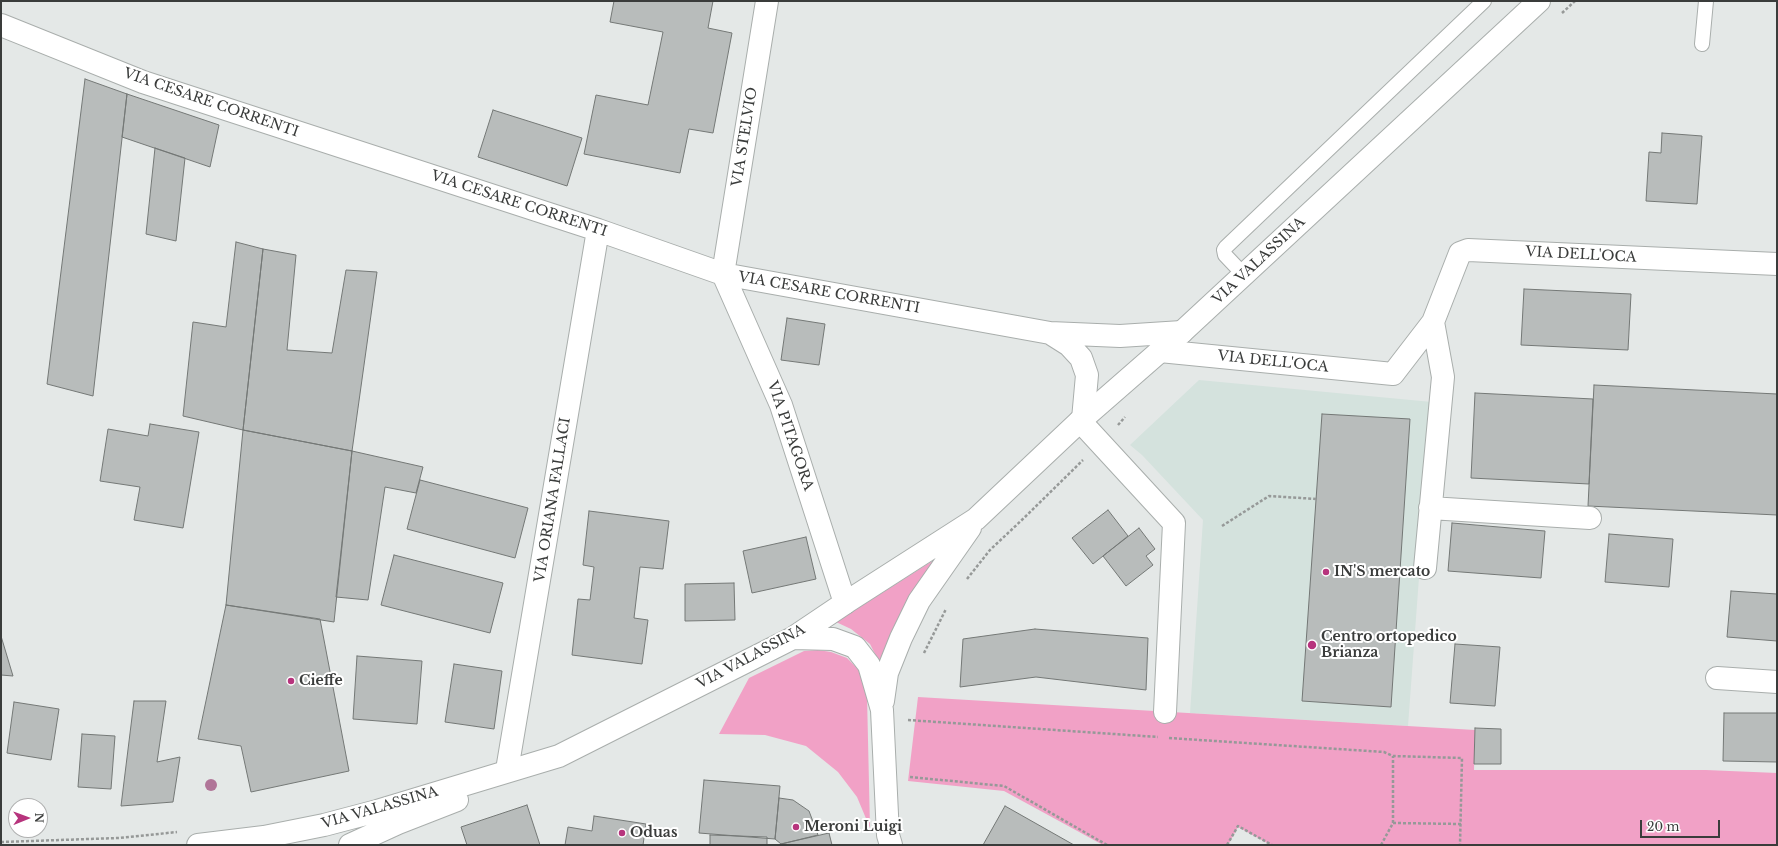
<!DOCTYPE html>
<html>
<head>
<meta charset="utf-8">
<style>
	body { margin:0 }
	#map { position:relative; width:1778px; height:846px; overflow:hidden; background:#e4e8e7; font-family:"Libre Baskerville",serif }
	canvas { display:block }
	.frame { position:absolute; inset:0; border:2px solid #3a3c3b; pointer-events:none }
	.north { position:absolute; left:8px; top:798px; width:40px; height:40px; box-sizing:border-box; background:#fff; border:1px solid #b0b1b1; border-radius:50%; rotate:89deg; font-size:11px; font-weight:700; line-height:16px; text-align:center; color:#3a3c3b }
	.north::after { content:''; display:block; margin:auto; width:14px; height:18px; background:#b7347d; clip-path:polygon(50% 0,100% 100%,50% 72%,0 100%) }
	.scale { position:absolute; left:1640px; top:820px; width:80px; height:18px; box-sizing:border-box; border:2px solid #3a3c3b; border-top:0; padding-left:5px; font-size:12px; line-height:14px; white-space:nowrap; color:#3a3c3b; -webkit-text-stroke:3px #fff; paint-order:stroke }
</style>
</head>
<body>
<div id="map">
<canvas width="1778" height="846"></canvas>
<div class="frame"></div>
<div class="north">N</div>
<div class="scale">20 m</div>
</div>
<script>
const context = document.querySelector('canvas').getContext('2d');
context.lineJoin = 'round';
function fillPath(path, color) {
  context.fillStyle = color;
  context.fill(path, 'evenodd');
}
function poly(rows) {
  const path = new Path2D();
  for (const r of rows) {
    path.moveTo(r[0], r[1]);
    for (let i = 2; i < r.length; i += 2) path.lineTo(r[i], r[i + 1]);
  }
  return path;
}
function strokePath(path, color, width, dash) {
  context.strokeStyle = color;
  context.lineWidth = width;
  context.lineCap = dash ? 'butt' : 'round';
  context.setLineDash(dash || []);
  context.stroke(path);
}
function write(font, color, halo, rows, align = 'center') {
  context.font = font + ' "Libre Baskerville",serif';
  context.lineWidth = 4;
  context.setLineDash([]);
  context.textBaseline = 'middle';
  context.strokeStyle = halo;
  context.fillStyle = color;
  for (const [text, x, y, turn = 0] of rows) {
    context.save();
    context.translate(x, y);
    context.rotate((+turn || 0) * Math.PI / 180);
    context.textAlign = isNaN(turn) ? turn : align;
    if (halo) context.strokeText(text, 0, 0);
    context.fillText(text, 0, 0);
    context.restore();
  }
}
fillPath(poly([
	[1199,380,1432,402,1408,726,1190,713,1203,520,1142,455,1130,445]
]), '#d4e2dd');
fillPath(poly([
	[934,560,882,668,870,644,851,629,836,622],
	[818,650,831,652,847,658,858,669,864,681,867,696,870,828,857,797,838,772,806,746,765,735,719,734,749,678,804,651],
	[918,697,1475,730,1474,770,1706,770,1777,773,1777,845,1271,845,1238,827,1228,845,1103,845,1004,791,908,781]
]), '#f1a1c6');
const building = poly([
	[614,1,713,1,708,28,732,33,713,133,689,129,680,173,584,154,596,95,648,105,663,32,610,22,614,1],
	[85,79,127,94,93,396,47,384,85,79],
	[127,94,219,125,210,167,122,137,127,94],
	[493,110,582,138,567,186,478,157,493,110],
	[1662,133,1702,136,1697,204,1646,201,1649,152,1661,153,1662,133],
	[155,148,185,158,176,241,146,234,155,148],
	[236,242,263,249,243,430,183,416,193,322,226,327,236,242],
	[263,249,296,255,287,350,332,353,346,270,377,272,352,451,243,430,263,249],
	[1524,289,1631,294,1628,350,1521,345,1524,289],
	[787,318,825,324,819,365,781,360,787,318],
	[1594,385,1777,394,1777,515,1588,506,1594,385],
	[1475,393,1593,399,1589,484,1471,478,1475,393],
	[1322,414,1410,419,1391,707,1302,701,1322,414],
	[150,424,199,432,183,528,134,520,140,487,100,481,108,429,148,436,150,424],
	[243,430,352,451,334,622,226,605,243,430],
	[352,451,423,467,416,493,385,487,368,600,336,597,352,451],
	[420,480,528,508,515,558,407,529,420,480],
	[1108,510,1128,536,1093,564,1072,538,1108,510],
	[589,511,669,521,663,569,640,567,634,618,648,620,642,664,572,655,578,599,590,600,594,567,583,565,589,511],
	[1452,523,1545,531,1541,578,1448,571,1452,523],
	[1139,528,1155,549,1146,556,1153,565,1126,586,1103,556,1139,528],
	[1609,534,1673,539,1669,587,1605,582,1609,534],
	[806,537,816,579,752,593,743,551,806,537],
	[394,555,503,583,490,633,381,605,394,555],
	[734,583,735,620,685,621,685,584,734,583],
	[1731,591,1777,594,1777,641,1727,637,1731,591],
	[226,605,320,619,349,771,251,792,241,746,198,739,226,605],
	[1035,629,1148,638,1146,690,1036,677,960,687,963,639,1035,629],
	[1,636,13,676,1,675,1,636],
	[1455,644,1500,647,1495,706,1450,703,1455,644],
	[357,656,422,661,417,724,353,719,357,656],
	[454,664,502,671,494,729,445,722,454,664],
	[134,701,166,701,157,762,180,757,173,802,121,806,134,701],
	[14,702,59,709,51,760,7,753,14,702],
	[1724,713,1777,713,1777,762,1723,761,1724,713],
	[1475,728,1501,729,1501,764,1474,764,1475,728],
	[82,734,115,736,111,789,78,787,82,734],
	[704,780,780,786,775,839,699,833,704,780],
	[779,798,793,800,809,811,818,835,781,844,775,839,779,798],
	[527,805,540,845,467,845,461,827,527,805],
	[1005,806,1074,845,983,845,1005,806],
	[594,816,646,824,643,845,565,845,568,827,592,831,594,816],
	[829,833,832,845,781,845,781,844,829,833],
	[710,835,767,837,767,845,710,845,710,835]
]);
fillPath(building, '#b8bcbb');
strokePath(building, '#747876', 1);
const service = poly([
	[1702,44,1706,1],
	[1244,275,1225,255,1224,250,1226,247,1484,1]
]);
const minor = poly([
	[767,1,723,274,781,405,845,603],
	[1,25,143,82,598,230,723,274,1050,333,1120,336,1182,332],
	[1050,333,1069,345,1081,358,1087,375,1083,419],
	[1160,351,1393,374,1433,322],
	[1080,421,1174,523,1165,712],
	[1430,508,1590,518],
	[1425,568,1443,377,1433,322,1460,253,1468,250,1777,264],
	[1717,678,1777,682],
	[507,770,598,230]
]);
const secondary = poly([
	[793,638,833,639,855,647,869,665,882,710,888,835,891,845],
	[883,701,887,673,901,638,919,601,970,528],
	[198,845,264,837,324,825,377,811,559,756,793,638,845,603,976,519,1080,421,1182,332,1539,1],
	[350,845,398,823,457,800]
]);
strokePath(service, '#a9aeac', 16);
strokePath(minor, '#a9aeac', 24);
strokePath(secondary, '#a9aeac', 24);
strokePath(poly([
	[1562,13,1575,1],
	[1118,425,1125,417],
	[1222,526,1269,496,1316,499],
	[967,579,990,550,1025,517,1083,460],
	[924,653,946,609],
	[908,720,1158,737],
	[1169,738,1384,752,1393,756,1462,758,1460,845],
	[910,777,1004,786,1107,845],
	[1393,823,1461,824],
	[1,842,119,838,177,832],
	[1227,845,1238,826,1272,845],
	[1381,845,1393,823,1393,756]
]), '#969998', 2.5, [3, 2]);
strokePath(service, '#fff', 14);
strokePath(minor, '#fff', 22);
strokePath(secondary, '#fff', 22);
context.fillStyle = '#b07598';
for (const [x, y] of [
	[211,785]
]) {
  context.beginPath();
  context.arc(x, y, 6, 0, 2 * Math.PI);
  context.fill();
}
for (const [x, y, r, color] of [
	[1326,572,4,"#b7347d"],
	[1312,645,5,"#b7347d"],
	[291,681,4,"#b7347d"],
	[796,827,4,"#b7347d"],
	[622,833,4,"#b7347d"]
]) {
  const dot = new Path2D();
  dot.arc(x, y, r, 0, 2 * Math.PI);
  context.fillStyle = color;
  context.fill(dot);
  strokePath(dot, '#fff', 1.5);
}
write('14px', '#3a3c3b', '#fff', [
	["VIA CESARE CORRENTI",211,103,19],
	["VIA STELVIO",745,137,-81],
	["VIA CESARE CORRENTI",519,204,18],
	["VIA DELL'OCA",1581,255,3],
	["VIA VALASSINA",1259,261,-43],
	["VIA CESARE CORRENTI",829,293,10],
	["VIA DELL'OCA",1273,362,6],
	["VIA PITAGORA",790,436,71],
	["VIA ORIANA FALLACI",553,500,-81],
	["VIA VALASSINA",751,657,-28],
	["VIA VALASSINA",380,808,-16]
]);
write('bold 14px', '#3a3c3b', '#fff', [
	["IN'S mercato",1334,572],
	["Centro ortopedico",1321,637],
	["Brianza",1321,653],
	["Cieffe",299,681],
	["Meroni Luigi",804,827],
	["Oduas",630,833]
], 'left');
</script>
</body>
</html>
